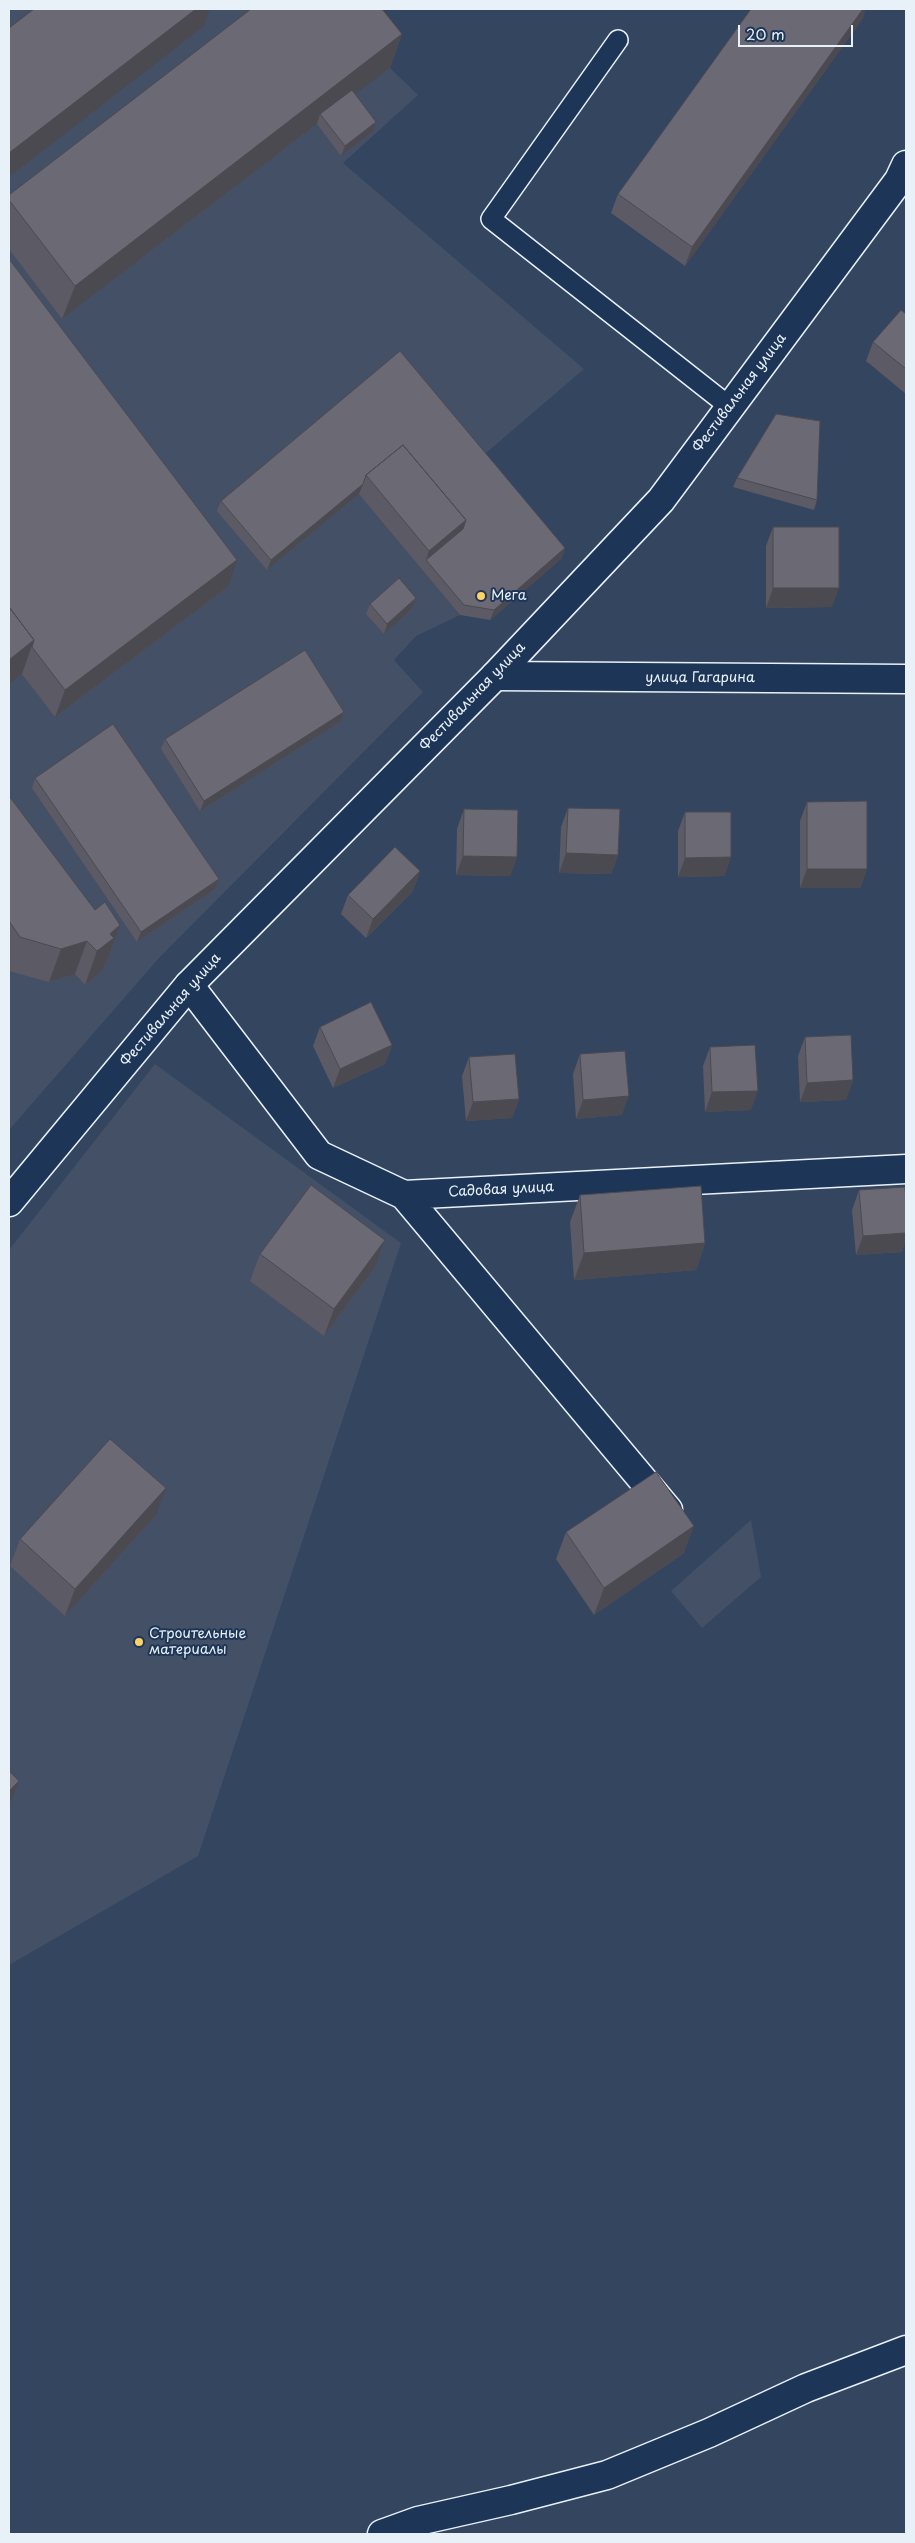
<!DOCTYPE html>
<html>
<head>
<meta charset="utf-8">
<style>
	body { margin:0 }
	#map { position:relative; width:915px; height:2543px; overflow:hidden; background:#344560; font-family:"Playpen Sans",sans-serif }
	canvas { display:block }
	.frame { position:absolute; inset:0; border:10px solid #e8f1f8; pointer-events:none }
	.scale { position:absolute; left:738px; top:25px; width:115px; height:22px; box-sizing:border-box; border:2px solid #e8f1f8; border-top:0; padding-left:6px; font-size:15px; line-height:18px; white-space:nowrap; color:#e8f1f8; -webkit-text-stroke:4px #1d3557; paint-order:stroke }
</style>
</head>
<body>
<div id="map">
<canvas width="915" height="2543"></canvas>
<div class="frame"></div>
<div class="scale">20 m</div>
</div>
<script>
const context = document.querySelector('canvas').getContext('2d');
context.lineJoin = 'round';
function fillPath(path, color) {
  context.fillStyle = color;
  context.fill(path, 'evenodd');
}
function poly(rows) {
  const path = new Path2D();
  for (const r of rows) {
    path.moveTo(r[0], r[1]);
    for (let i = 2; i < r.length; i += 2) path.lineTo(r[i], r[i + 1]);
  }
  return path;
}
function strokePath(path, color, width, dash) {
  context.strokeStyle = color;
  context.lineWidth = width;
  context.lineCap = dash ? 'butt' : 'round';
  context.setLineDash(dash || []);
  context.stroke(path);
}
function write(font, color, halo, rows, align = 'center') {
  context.font = font + ' "Playpen Sans",sans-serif';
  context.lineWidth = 4;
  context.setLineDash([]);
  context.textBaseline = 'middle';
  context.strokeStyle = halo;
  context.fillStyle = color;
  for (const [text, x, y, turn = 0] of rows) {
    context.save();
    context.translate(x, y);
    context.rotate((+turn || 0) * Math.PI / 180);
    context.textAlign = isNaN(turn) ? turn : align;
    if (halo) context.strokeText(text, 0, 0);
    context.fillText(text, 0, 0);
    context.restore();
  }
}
fillPath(poly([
	[9,9,344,9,390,68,418,95,343,163,584,369,479,459,423,570,460,615,416,636,394,660,423,692,159,958,9,1130],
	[155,1064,401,1243,198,1856,9,1965,9,1250],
	[751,1520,761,1577,702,1628,671,1591]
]), '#445066');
const service = poly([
	[618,40,491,219,730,407]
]);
const minor = poly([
	[495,676,906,679],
	[189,985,319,1155,404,1195,906,1169],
	[404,1195,668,1510],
	[382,2534,418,2521,511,2500,607,2475,709,2433,806,2388,906,2350]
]);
const secondary = poly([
	[9,1202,189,985,495,676,661,500,899,180,906,165]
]);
strokePath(service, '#e8f1f8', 22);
strokePath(minor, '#e8f1f8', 31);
strokePath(secondary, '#e8f1f8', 31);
strokePath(service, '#1d3557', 19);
strokePath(minor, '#1d3557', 28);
strokePath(secondary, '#1d3557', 28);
fillPath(poly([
	[863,18,685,266,611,213,618,194],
	[402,34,390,68,355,94,376,122,373,132,341,156,317,124,62,319,9,249,9,195],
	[9,259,228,587,55,717,22,674],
	[906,314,906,394,866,361,873,342],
	[400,351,562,558,490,620,460,615,359,494,267,570,217,511,221,501],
	[737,478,817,500,814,510,733,487],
	[773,527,832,607,766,608,766,546],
	[416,598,413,608,384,634,366,614,370,604],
	[340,722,200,811,161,749,165,739],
	[35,778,219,879,215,889,137,942,32,788],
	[9,797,95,910,120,925,108,959,106,961,102,971,85,985,75,974,49,982,9,971],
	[807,802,867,869,860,888,800,888,800,821],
	[568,808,618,855,611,874,559,873,561,827],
	[464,809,517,857,510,876,456,875,457,829],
	[685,812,731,857,724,876,678,877,678,831],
	[420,871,413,891,366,938,341,914,348,895],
	[320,1027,392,1045,385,1064,333,1088,313,1046],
	[805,1037,853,1080,846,1100,800,1102,798,1056],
	[710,1047,751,1110,705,1112,703,1066],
	[580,1054,622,1115,576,1119,573,1074],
	[469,1057,519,1099,512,1118,466,1121,462,1076],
	[859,1190,906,1202,906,1239,902,1252,856,1255,852,1210],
	[580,1195,705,1243,696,1270,574,1280,570,1222],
	[385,1240,375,1267,324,1336,250,1281,260,1254],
	[156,1515,65,1616,10,1566,20,1539],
	[566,1532,684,1553,594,1615,556,1559]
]), '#5c5a64');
fillPath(poly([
	[196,9,210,9,204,26,9,177,9,153],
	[863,9,866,9,863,18,685,266,692,247],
	[402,34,390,68,324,118,320,114,317,124,62,319,75,286],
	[376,122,373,132,341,156,345,146],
	[363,484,359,494,267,570,271,560],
	[466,520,459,539,426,560,429,551],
	[565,548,562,558,490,620,494,610],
	[237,560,228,587,55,717,65,690],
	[773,588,839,588,832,607,766,608],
	[416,598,413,608,384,634,387,624],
	[34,640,22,674,9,684,9,660],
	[344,712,340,722,200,811,204,801],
	[566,853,618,855,611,874,559,873],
	[463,856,517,857,510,876,456,875],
	[731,857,724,876,678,877,685,858],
	[807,869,867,869,860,888,800,888],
	[420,871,413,891,366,938,373,919],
	[219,879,215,889,137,942,141,932],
	[120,925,108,959,106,961,102,971,85,985,97,951,110,934],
	[87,941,75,974,49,982,61,949],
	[392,1045,385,1064,333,1088,340,1069],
	[853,1080,846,1100,800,1102,807,1083],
	[758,1091,751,1110,705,1112,712,1092],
	[629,1096,622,1115,576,1119,583,1100],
	[519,1099,512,1118,466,1121,473,1102],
	[906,1233,906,1239,902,1252,856,1255,863,1236],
	[385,1240,375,1267,324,1336,334,1309],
	[705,1243,696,1270,574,1280,584,1253],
	[166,1488,156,1515,65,1616,75,1589],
	[694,1526,684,1553,594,1615,604,1588],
	[19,1781,12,1800,9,1803,9,1791]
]), '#4b4a51');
const building = poly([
	[34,9,196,9,9,153,9,28,34,9],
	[251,9,382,9,402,34,75,286,9,200,9,195,251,9],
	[751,9,863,9,692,247,618,194,751,9],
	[352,90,376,122,345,146,320,114,352,90],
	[9,259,237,560,65,690,32,647,34,640,9,607,9,259],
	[901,310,906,314,906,369,873,342,901,310],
	[400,351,565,548,494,610,464,605,426,560,463,529,466,520,403,445,366,475,363,484,271,560,221,501,400,351],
	[776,414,820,421,817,500,737,478,776,414],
	[403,445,466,520,429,551,366,475,403,445],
	[773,527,839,527,839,588,773,588,773,527],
	[399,578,416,598,387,624,370,604,399,578],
	[9,607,34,640,9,660,9,607],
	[305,650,344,712,204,801,165,739,305,650],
	[113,724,219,879,141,932,35,778,113,724],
	[9,796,95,910,105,902,120,925,110,934,114,938,97,951,87,941,61,949,20,937,9,921,9,796],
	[867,801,867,869,807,869,807,802,867,801],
	[568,808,620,809,618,855,566,853,568,808],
	[464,809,518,810,517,857,463,856,464,809],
	[685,812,731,812,731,857,685,858,685,812],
	[395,847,420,871,373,919,348,895,395,847],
	[371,1002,392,1045,340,1069,320,1027,371,1002],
	[851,1035,853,1080,807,1083,805,1037,851,1035],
	[755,1045,758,1091,712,1092,710,1047,755,1045],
	[625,1051,629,1096,583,1100,580,1054,625,1051],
	[515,1054,519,1099,473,1102,469,1057,515,1054],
	[311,1185,385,1240,334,1309,260,1254,311,1185],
	[701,1186,705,1243,584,1253,580,1195,701,1186],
	[905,1187,906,1202,906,1233,863,1236,859,1190,905,1187],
	[110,1439,166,1488,75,1589,20,1539,110,1439],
	[656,1472,694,1526,604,1588,566,1532,656,1472],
	[9,1771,19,1781,9,1791,9,1771]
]);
fillPath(building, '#6b6974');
strokePath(building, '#4b4a51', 1);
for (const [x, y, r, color] of [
	[481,596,5,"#ffd166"],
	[139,1642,5,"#ffd166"]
]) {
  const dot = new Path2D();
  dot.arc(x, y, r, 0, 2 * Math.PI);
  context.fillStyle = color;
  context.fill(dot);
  strokePath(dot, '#1d3557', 2);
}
write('14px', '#e8f1f8', '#1d3557', [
	["Фестивальная улица",740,393,-53],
	["улица Гагарина",700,678],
	["Фестивальная улица",473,697,-46],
	["Фестивальная улица",171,1010,-49],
	["Садовая улица",501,1190,-3]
]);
write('14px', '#e8f1f8', '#1d3557', [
	["Мега",491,596],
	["Строительные",149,1634],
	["материалы",149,1650]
], 'left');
</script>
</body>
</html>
